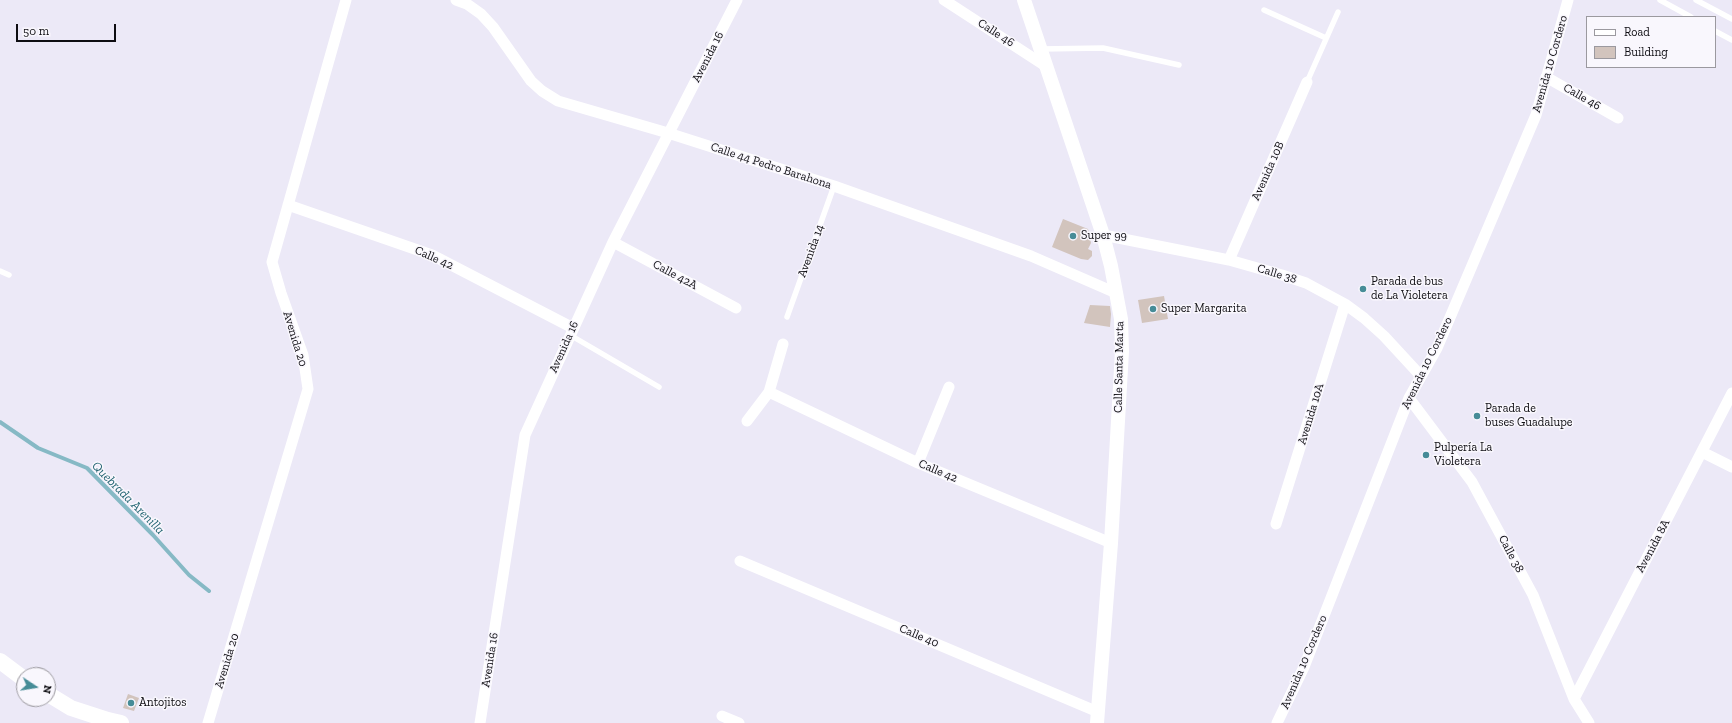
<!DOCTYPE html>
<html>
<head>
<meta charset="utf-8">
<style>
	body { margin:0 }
	#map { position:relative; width:1732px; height:723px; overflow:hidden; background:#ece9f7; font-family:"Zilla Slab",serif }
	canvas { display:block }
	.legend { position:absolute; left:1586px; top:16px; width:130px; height:52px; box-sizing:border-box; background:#f9f7fd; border:1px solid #9b999f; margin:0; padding:5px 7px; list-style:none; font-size:12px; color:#0e0d12 }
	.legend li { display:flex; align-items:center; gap:8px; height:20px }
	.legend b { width:20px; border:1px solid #9b999f }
	.north { position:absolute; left:16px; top:667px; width:40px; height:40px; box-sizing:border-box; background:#f9f7fd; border:1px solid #9b999f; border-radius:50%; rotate:102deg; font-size:11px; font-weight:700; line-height:16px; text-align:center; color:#0e0d12 }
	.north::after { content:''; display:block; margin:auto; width:14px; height:18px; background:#468c97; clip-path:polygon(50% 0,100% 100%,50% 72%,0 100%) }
	.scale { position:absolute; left:16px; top:24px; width:100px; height:18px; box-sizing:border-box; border:2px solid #0e0d12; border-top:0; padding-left:5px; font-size:12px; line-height:14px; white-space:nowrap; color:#0e0d12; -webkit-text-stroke:3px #f9f7fd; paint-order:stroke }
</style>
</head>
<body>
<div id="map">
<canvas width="1732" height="723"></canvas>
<ul class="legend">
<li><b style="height:5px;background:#fff"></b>Road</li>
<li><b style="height:11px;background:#d2c4bd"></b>Building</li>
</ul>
<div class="north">N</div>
<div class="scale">50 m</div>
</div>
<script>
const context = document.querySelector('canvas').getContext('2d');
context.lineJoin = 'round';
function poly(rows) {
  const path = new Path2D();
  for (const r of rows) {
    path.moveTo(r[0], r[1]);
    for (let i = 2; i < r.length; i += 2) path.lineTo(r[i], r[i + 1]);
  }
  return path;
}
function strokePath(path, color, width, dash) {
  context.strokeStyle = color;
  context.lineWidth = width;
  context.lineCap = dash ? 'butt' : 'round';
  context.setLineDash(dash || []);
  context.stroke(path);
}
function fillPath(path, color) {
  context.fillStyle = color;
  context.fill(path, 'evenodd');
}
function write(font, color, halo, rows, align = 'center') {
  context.font = font + ' "Zilla Slab",serif';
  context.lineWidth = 3;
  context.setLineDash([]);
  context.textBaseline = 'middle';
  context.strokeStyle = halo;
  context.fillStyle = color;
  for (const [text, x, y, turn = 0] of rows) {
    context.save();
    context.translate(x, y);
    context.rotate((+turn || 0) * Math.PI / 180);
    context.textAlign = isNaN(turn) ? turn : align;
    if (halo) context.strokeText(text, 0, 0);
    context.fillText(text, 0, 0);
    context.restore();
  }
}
strokePath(poly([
	[0,422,38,448,87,468,153,535,189,575,209,591]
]), '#86b9c5', 4);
fillPath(poly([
	[1063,219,1088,229,1091,243,1088,249,1092,251,1092,256,1088,260,1081,259,1052,247],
	[1164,296,1168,319,1142,323,1138,300],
	[1090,305,1110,306,1111,314,1110,327,1084,323],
	[128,694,139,698,134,711,123,708]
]), '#d2c4bd');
strokePath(poly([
	[1660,0,1691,17],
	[1696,0,1732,19],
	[1264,10,1326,38],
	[1715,31,1732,40],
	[1041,49,1103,48,1179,65],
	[1307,82,1338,12],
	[0,271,9,275],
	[787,317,834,186],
	[570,335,659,387]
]), '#fff', 5.5);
strokePath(poly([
	[456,0,467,4,481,14,493,27,531,81,542,91,558,101,668,133,834,186,1031,256,1116,293],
	[944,0,1047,67],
	[1546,77,1618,118],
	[288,205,432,255,573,328],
	[1103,235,1229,260,1282,275,1306,283,1345,304,1364,318,1384,336,1420,375],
	[613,242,736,308],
	[1229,260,1307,82],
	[769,392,918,463,1111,543],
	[1409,398,1472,482,1533,595,1574,699,1589,723],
	[747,421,769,392,783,344],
	[1702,452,1732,467],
	[918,463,949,387],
	[1276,524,1345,304],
	[740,561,1098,712],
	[1574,699,1732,393],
	[722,716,739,723],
	[208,723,308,389,303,355,281,293,272,262,346,0],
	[480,723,525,435,613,242,737,0],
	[1277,723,1304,667,1409,398,1437,348,1536,115,1568,0]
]), '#fff', 11);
strokePath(poly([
	[1024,0,1103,235,1111,266,1121,319,1122,351,1111,543,1097,723]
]), '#fff', 14);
strokePath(poly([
	[0,661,24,679],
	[48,694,71,708,108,720,121,723]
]), '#fff', 16);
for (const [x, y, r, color] of [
	[1073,236,4,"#468c97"],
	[1363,289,4,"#468c97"],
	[1153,309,4,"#468c97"],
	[1477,416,4,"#468c97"],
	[1426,455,4,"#468c97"],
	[131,703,4,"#468c97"]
]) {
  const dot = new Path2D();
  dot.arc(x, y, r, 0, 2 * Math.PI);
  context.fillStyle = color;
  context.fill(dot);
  strokePath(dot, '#f9f7fd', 1.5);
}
write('12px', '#0e0d12', '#f9f7fd', [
	["Calle 46",996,33,33],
	["Avenida 16",708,57,-63],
	["Avenida 10 Cordero",1550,64,-74],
	["Calle 46",1582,97,30],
	["Calle 44 Pedro Barahona",771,166,18],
	["Avenida 10B",1268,171,-66],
	["Avenida 14",811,251,-70],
	["Calle 42",434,258,24],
	["Calle 38",1277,274,17],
	["Calle 42A",675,275,28],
	["Avenida 20",295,339,73],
	["Avenida 16",564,347,-66],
	["Avenida 10 Cordero",1427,363,-64],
	["Calle Santa Marta",1119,367,-89],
	["Avenida 10A",1311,414,-73],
	["Calle 42",938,471,23],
	["Avenida 8A",1653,546,-62],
	["Calle 38",1511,554,62],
	["Calle 40",919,636,23],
	["Avenida 16",490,660,-81],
	["Avenida 20",227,661,-73],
	["Avenida 10 Cordero",1304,662,-67]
]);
write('12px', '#0e0d12', '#f9f7fd', [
	["Super 99",1081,236],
	["Parada de bus",1371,282],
	["de La Violetera",1371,296],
	["Super Margarita",1161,309],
	["Parada de",1485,409],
	["buses Guadalupe",1485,423],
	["Pulpería La",1434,448],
	["Violetera",1434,462],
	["Antojitos",139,703]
], 'left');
write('italic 13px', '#1f6270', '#f9f7fd', [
	["Quebrada Arenilla",128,498,45]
]);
</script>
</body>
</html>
